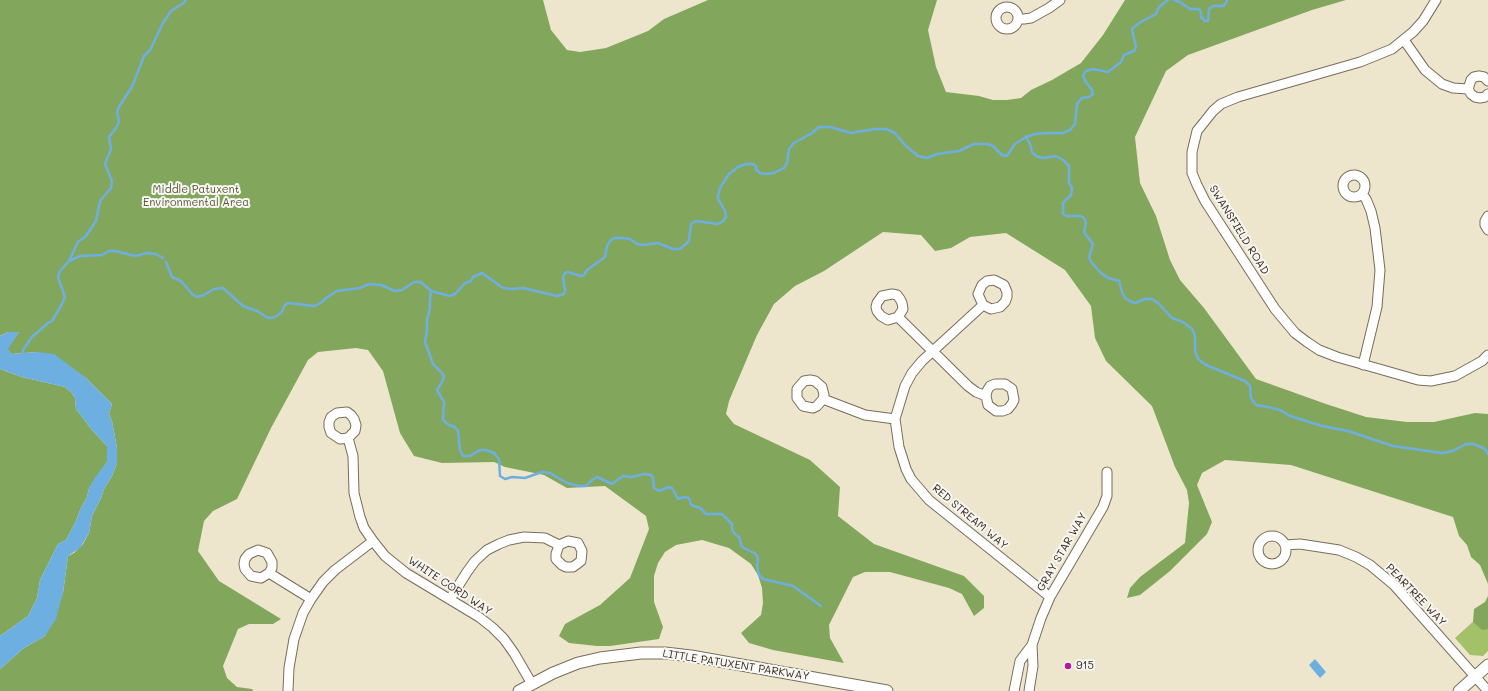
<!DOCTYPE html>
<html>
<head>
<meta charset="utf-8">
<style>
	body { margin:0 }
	canvas { display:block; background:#ede6cc }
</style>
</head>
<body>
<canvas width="1488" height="691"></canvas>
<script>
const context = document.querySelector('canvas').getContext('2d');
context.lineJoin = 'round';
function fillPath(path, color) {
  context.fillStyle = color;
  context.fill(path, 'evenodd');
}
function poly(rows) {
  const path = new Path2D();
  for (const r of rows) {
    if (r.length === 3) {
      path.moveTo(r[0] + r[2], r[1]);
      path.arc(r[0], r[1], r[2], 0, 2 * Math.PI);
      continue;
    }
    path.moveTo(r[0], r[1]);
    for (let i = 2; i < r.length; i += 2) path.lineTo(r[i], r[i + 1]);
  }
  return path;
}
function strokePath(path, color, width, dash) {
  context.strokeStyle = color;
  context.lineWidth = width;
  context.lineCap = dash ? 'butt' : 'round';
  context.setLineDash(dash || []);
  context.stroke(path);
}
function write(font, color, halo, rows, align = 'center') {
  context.font = font + ' Mali,sans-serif';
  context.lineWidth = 4;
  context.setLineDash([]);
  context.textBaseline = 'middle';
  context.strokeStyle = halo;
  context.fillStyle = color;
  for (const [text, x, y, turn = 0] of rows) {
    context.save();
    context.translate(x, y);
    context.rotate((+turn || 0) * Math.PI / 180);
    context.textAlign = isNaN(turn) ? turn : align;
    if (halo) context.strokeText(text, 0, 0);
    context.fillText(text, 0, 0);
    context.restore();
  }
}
fillPath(poly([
	[1488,608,1488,651,1483,656,1470,655,1455,638]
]), '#a3c168');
fillPath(poly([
	[0,0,543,0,551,30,567,50,580,52,606,48,648,31,664,19,708,0,937,0,928,30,936,67,946,92,979,96,993,100,1007,100,1021,98,1031,90,1052,80,1081,63,1103,35,1125,0,1346,0,1312,10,1188,55,1166,71,1135,137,1140,183,1156,216,1170,260,1180,280,1204,308,1256,379,1326,404,1366,417,1407,422,1434,422,1475,413,1488,414,1488,584,1480,565,1471,557,1467,545,1459,536,1453,517,1291,465,1225,460,1202,473,1197,485,1212,522,1207,534,1170,571,1140,595,1127,598,1130,588,1140,577,1185,543,1189,503,1187,490,1175,467,1152,406,1106,361,1095,338,1091,306,1065,270,1006,233,970,237,951,248,935,251,921,235,883,232,824,271,795,286,774,304,757,335,729,401,726,414,734,424,810,460,840,487,838,516,874,544,964,576,984,596,984,608,974,616,962,594,949,588,890,572,865,572,853,577,829,625,830,638,844,663,773,650,749,643,741,633,761,615,763,603,762,588,758,575,751,564,729,548,702,540,676,545,665,552,658,563,654,576,654,602,663,627,659,639,610,646,597,646,569,643,559,636,565,624,600,605,630,578,649,529,646,516,605,486,567,488,544,475,505,467,494,462,442,463,414,456,400,433,383,371,368,350,356,348,318,352,308,360,271,428,237,499,213,511,204,521,198,551,219,581,281,619,273,624,249,624,238,629,223,666,227,678,237,687,252,689,253,691,0,691,0,669,24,648,45,636,63,593,68,556,74,553,83,544,89,533,92,516,101,498,104,489,112,476,117,463,117,448,112,421,109,414,112,404,86,378,74,370,37,352,12,354,7,349,19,332,8,332,0,336],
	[0,369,22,377,65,387,71,392,75,398,76,409,92,430,107,446,107,462,89,488,87,497,80,510,76,521,66,540,58,544,40,580,37,598,28,616,0,636],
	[1488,596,1488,629,1482,630,1473,622,1474,609,1485,602]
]), '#82a75c');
fillPath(poly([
	[8,332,19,332,8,349,12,354,37,352,54,354,86,378,112,404,109,414,112,421,117,448,117,463,112,476,104,489,101,498,92,516,89,533,80,548,68,556,63,593,56,619,45,636,24,648,0,669,0,636,28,616,37,598,40,580,58,544,66,540,76,521,80,510,87,497,89,488,94,479,107,462,107,446,92,430,76,409,75,398,71,392,65,387,22,377,0,369,0,336],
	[1315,659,1326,672,1320,678,1309,665]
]), '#6eafe2');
strokePath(poly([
	[1174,0,1180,2,1190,9,1199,9,1201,12,1201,17,1205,21,1208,21,1209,9,1213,6,1223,6,1226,3,1227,0],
	[1026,137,1030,144,1032,152,1036,156,1043,158,1056,156,1063,160,1069,166,1069,183,1072,188,1071,195,1063,203,1063,214,1067,216,1081,216,1084,218,1086,223,1084,232,1093,244,1089,257,1091,262,1101,273,1108,278,1119,281,1122,292,1125,298,1130,301,1135,303,1145,299,1152,299,1158,303,1172,318,1183,322,1192,329,1195,336,1195,350,1198,359,1206,365,1245,381,1250,386,1251,398,1256,405,1268,407,1280,410,1290,416,1322,426,1348,431,1393,446,1442,453,1453,451,1466,444,1474,444,1485,449,1488,454],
	[69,261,80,256,102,255,109,251,115,251,135,256,147,253,156,254,163,258],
	[166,262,172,277,181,281,192,294,197,297,204,295,214,289,223,288,243,306,257,311,268,318,275,317,281,313,285,305,288,303,315,306,322,302,326,298,337,291,360,288,369,284,381,285,395,291,402,290,414,282,421,282,431,291,450,296,455,294,465,283,471,281,473,277,482,273,503,288,512,289,523,288,557,296,564,294,565,290,563,277,565,273,568,272,581,276,584,275,587,270,605,257,607,246,610,241,614,238,622,238,630,239,637,244,643,245,658,243,673,249,680,249,689,241,691,224,696,221,718,224,723,221,726,217,725,211,718,199,718,196,720,188,729,174,738,167,746,164,753,164,756,166,756,170,760,173,766,174,774,173,784,168,787,163,789,149,794,143,812,133,819,127,830,127,851,133,875,129,886,129,895,133,905,145,918,156,927,158,937,154,959,151,974,144,987,144,993,146,1002,155,1007,156,1015,144,1026,137,1035,134,1046,133,1063,133,1070,130,1075,124,1077,104,1082,98,1089,97,1093,94,1092,90,1085,81,1083,75,1086,71,1093,69,1108,72,1121,62,1124,55,1134,51,1136,47,1132,29,1139,23,1156,14,1159,7,1168,0],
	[431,291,430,300,430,308,427,320,427,330,425,342,433,364,440,371,444,376,442,382,437,390,444,402,443,420,449,425,455,427,458,431,460,450,463,456,470,456,480,450,486,450,494,453,499,459,500,476,505,479,512,477,525,478,542,472,550,473,567,483,579,486,586,486,592,480,597,477,612,484,623,476,631,477,645,474,651,475,653,478,654,488,659,491,669,487,672,488,678,499,684,497,689,498,691,505,700,508,706,514,722,514,732,524,732,529,734,533,739,537,742,547,756,554,758,559,757,566,759,575,763,579,793,586,821,606],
	[23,355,23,350,32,337,48,323,52,321,62,304,65,297,58,277,60,271,69,261,78,242,86,236,96,221,100,201,111,188,112,181,105,164,111,149,109,137,116,128,119,122,117,112,120,105,132,87,144,56,150,50,163,23,171,11,185,2,185,0]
]), '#6eafe2', 2.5);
const minor = poly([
	[1436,0,1423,21,1413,32,1392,49,1360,62,1238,97,1221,104,1213,111,1197,131,1192,152,1192,173,1197,185,1205,201,1275,309,1295,333,1307,342,1319,350,1337,357,1418,380,1431,381,1455,376,1482,361,1488,355],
	[1007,18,11],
	[1018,19,1024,19,1031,18,1049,8,1060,0],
	[1404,40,1425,70,1442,84,1453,88,1468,89],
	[1488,81,1484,77,1479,76,1474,77,1471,80,1468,89,1471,94,1475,97,1480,98,1485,97,1488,94],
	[1354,186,11],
	[1362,194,1366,199,1371,211,1375,228,1380,270,1377,307,1363,365],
	[1488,216,1485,221,1485,225,1488,230],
	[983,305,978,294,982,285,987,281,994,280,1004,285,1007,292,1007,297,1005,302,1000,307,991,309,983,305,922,361,912,373,905,386,895,419,899,447,906,469,911,479,929,500,1050,597],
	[898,317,888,320,881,316,877,311,876,307,877,303,882,296,892,294,897,295,900,299,902,303,903,309,898,317,968,386,976,392,986,396,987,391,990,386,995,384,1005,384,1012,389,1014,400,1012,404,1008,409,1003,411,996,411,988,405,986,396],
	[823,399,817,406,813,408,803,406,797,398,797,389,804,381,810,380,815,381,822,387,824,395,823,399,865,415,895,419],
	[348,438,340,439,331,433,329,427,329,422,331,417,337,413,347,412,351,415,354,419,356,425,355,431,348,438,353,456,354,493,360,517,364,528,373,541,385,556,406,573,479,617,493,628,504,639,514,653,532,684],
	[1272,550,14],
	[1285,545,1300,544,1339,550,1356,557,1370,565,1394,585,1488,691],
	[269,573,272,568,272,562,267,553,258,550,249,554,245,559,244,564,245,569,251,576,261,578,269,573,311,599],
	[450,599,467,572,475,561,487,550,499,544,509,540,524,537,545,538,559,545,556,554,556,559,562,565,566,567,573,567,581,561,582,551,578,543,568,541,559,545],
	[288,691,289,668,294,639,303,613,311,599,323,582,335,570,373,541],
	[1014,691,1020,661,1032,645,1041,618,1050,597,1103,507,1107,496,1107,472],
	[1029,691,1033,666,1032,645]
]);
const tertiary = poly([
	[519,691,553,673,578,663,600,658,641,653,665,653,691,656,887,691],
	[1459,691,1488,665]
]);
strokePath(minor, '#796c5b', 11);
strokePath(tertiary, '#796c5b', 13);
strokePath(minor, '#fff', 9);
strokePath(tertiary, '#fff', 11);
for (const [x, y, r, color] of [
	[1068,666,4,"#b5179e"]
]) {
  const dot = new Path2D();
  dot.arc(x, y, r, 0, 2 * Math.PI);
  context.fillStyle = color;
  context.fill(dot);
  strokePath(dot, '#f6f6f2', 1.5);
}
write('11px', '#5a5734', '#f6f6f2', [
	["Middle Patuxent",196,190],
	["Environmental Area",196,203]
]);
write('11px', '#3b2a1e', '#f6f6f2', [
	["SWANSFIELD ROAD",1239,230,58],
	["RED STREAM WAY",970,517,40],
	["GRAY STAR WAY",1062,552,-60],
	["WHITE CORD WAY",450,586,33],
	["PEARTREE WAY",1416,595,46],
	["LITTLE PATUXENT PARKWAY",736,665,9]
]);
write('11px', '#3b2a1e', '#f6f6f2', [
	["915",1076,666]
], 'left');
</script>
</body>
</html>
